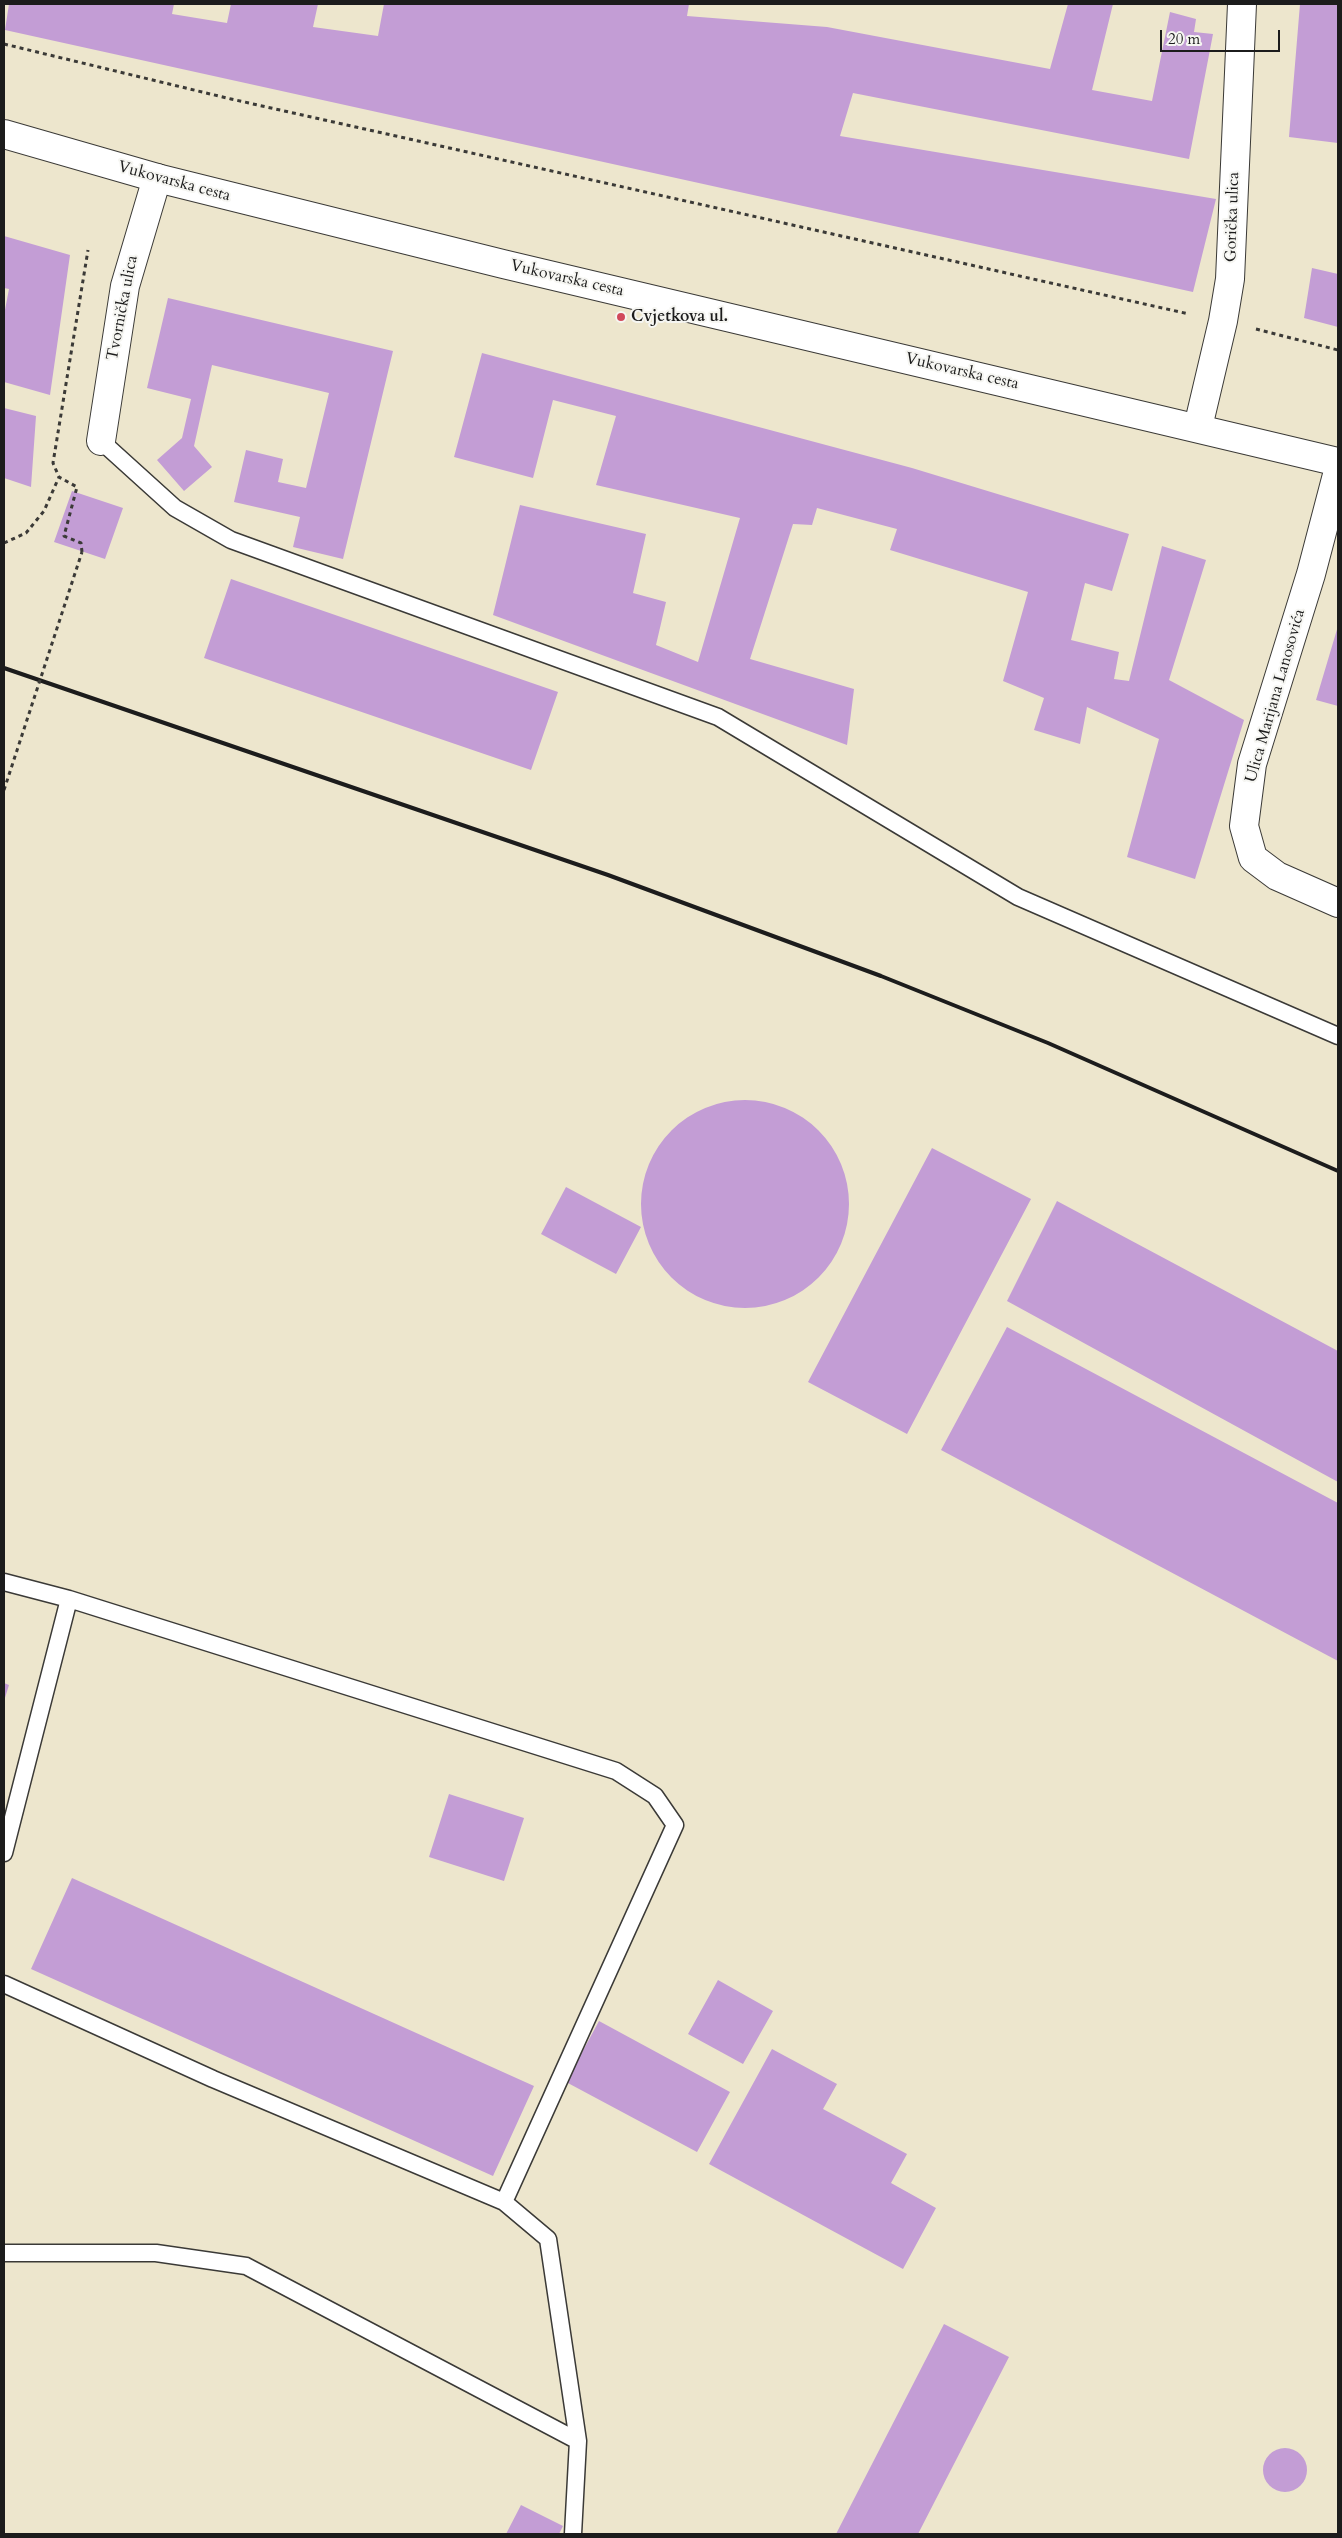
<!DOCTYPE html>
<html>
<head>
<meta charset="utf-8">
<style>
	body { margin:0 }
	#map { position:relative; width:1342px; height:2538px; overflow:hidden; background:#ede6cd; font-family:Cardo,serif }
	canvas { display:block }
	.frame { position:absolute; inset:0; border:5px solid #1c1c1c; pointer-events:none }
	.scale { position:absolute; left:1160px; top:30px; width:120px; height:22px; box-sizing:border-box; border:2px solid #1c1c1c; border-top:0; padding-left:6px; font-size:15px; line-height:18px; white-space:nowrap; color:#1c1c1c; -webkit-text-stroke:4px #f6f6f2; paint-order:stroke }
</style>
</head>
<body>
<div id="map">
<canvas width="1342" height="2538"></canvas>
<div class="frame"></div>
<div class="scale">20 m</div>
</div>
<script>
const context = document.querySelector('canvas').getContext('2d');
context.lineJoin = 'round';
function fillPath(path, color) {
  context.fillStyle = color;
  context.fill(path, 'evenodd');
}
function poly(rows) {
  const path = new Path2D();
  for (const r of rows) {
    if (r.length === 3) {
      path.moveTo(r[0] + r[2], r[1]);
      path.arc(r[0], r[1], r[2], 0, 2 * Math.PI);
      continue;
    }
    path.moveTo(r[0], r[1]);
    for (let i = 2; i < r.length; i += 2) path.lineTo(r[i], r[i + 1]);
  }
  return path;
}
function strokePath(path, color, width, dash) {
  context.strokeStyle = color;
  context.lineWidth = width;
  context.lineCap = dash ? 'butt' : 'round';
  context.setLineDash(dash || []);
  context.stroke(path);
}
function write(font, color, halo, rows, align = 'center') {
  context.font = font + ' Cardo,serif';
  context.lineWidth = 4;
  context.setLineDash([]);
  context.textBaseline = 'middle';
  context.strokeStyle = halo;
  context.fillStyle = color;
  for (const [text, x, y, turn = 0] of rows) {
    context.save();
    context.translate(x, y);
    context.rotate((+turn || 0) * Math.PI / 180);
    context.textAlign = isNaN(turn) ? turn : align;
    if (halo) context.strokeText(text, 0, 0);
    context.fillText(text, 0, 0);
    context.restore();
  }
}
fillPath(poly([
	[9,4,174,4,172,14,227,23,231,4,318,4,313,27,378,36,384,4,689,4,687,16,827,27,1050,69,1068,4,1113,4,1092,90,1152,101,1170,12,1196,19,1194,32,1213,34,1189,159,853,93,840,136,1216,199,1193,292,5,30],
	[1300,4,1338,4,1338,143,1289,137],
	[4,236,70,255,50,395,4,382,4,315,9,289,4,288],
	[1312,268,1338,274,1338,327,1304,318],
	[168,298,393,351,343,559,293,547,300,517,234,502,246,450,283,459,278,482,306,488,329,393,212,365,194,446,212,467,184,491,157,460,182,438,191,399,147,388],
	[482,353,912,468,1129,534,1112,591,1085,583,1071,640,1119,652,1114,679,1129,681,1162,546,1206,560,1169,680,1244,720,1195,879,1127,857,1159,739,1087,707,1080,744,1034,730,1044,698,1003,681,1028,592,890,550,897,529,817,508,812,525,793,524,750,659,854,689,847,745,493,615,520,505,646,534,633,593,666,602,656,645,698,662,740,518,596,485,616,416,553,400,533,478,454,457],
	[4,408,36,416,31,487,4,478],
	[72,491,123,508,105,559,54,542],
	[231,579,558,692,531,770,204,658],
	[1338,626,1338,706,1316,700],
	[745,1204,104],
	[932,1148,1031,1199,907,1434,808,1382],
	[566,1187,641,1227,616,1274,541,1234],
	[1057,1201,1338,1351,1338,1482,1007,1301],
	[1007,1327,1338,1503,1338,1661,941,1450],
	[4,1683,9,1685,4,1701],
	[449,1794,524,1818,504,1881,429,1857],
	[72,1878,534,2086,493,2176,31,1969],
	[718,1980,773,2011,743,2064,688,2034],
	[599,2021,730,2092,697,2152,566,2082],
	[772,2049,837,2084,823,2109,907,2154,891,2183,936,2208,903,2269,709,2164],
	[944,2324,1009,2357,918,2534,836,2534],
	[1285,2470,22],
	[521,2505,563,2526,559,2534,506,2534]
]), '#c39dd5');
const service = poly([
	[101,441,175,508,231,540,718,717,1018,897,1338,1036],
	[4,1582,69,1599,616,1771,655,1796,675,1825,504,2202,548,2239,578,2441,573,2534],
	[4,1853,69,1599],
	[4,1984,213,2079,504,2202],
	[4,2253,156,2253,246,2266,578,2441]
]);
const minor = poly([
	[1198,427,1223,321,1230,279,1242,4],
	[101,441,125,286,157,178],
	[1338,471,1311,574,1252,764,1244,826,1253,858,1277,876,1338,903]
]);
const secondary = poly([
	[4,134,157,178,503,264,1338,462]
]);
strokePath(service, '#3b3a37', 19);
strokePath(minor, '#3b3a37', 30);
strokePath(secondary, '#3b3a37', 30);
strokePath(poly([
	[4,44,231,99,1189,314],
	[1256,329,1338,350],
	[4,543,26,533,44,511,59,477],
	[82,552,81,543,64,536,77,487,59,477,53,463,88,250]
]), '#3b3a37', 3, [4, 4]);
strokePath(service, '#fff', 16);
strokePath(minor, '#fff', 28);
strokePath(secondary, '#fff', 28);
strokePath(poly([
	[4,668,608,875,881,976,1048,1043,1338,1171]
]), '#1c1c1c', 4);
strokePath(poly([
	[4,790,82,552]
]), '#3b3a37', 3, [4, 4]);
for (const [x, y, r, color] of [
	[621,317,5,"#d1495b"]
]) {
  const dot = new Path2D();
  dot.arc(x, y, r, 0, 2 * Math.PI);
  context.fillStyle = color;
  context.fill(dot);
  strokePath(dot, '#f6f6f2', 2);
}
write('16px', '#1c1c1c', '#f6f6f2', [
	["Vukovarska cesta",174,182,15],
	["Gorička ulica",1233,217,-88],
	["Vukovarska cesta",567,279,13],
	["Tvornička ulica",123,308,-79],
	["Vukovarska cesta",962,372,13],
	["Ulica Marijana Lanosovića",1276,696,-74]
]);
write('bold 16px', '#1c1c1c', '#f6f6f2', [
	["Cvjetkova ul.",631,317]
], 'left');
</script>
</body>
</html>
